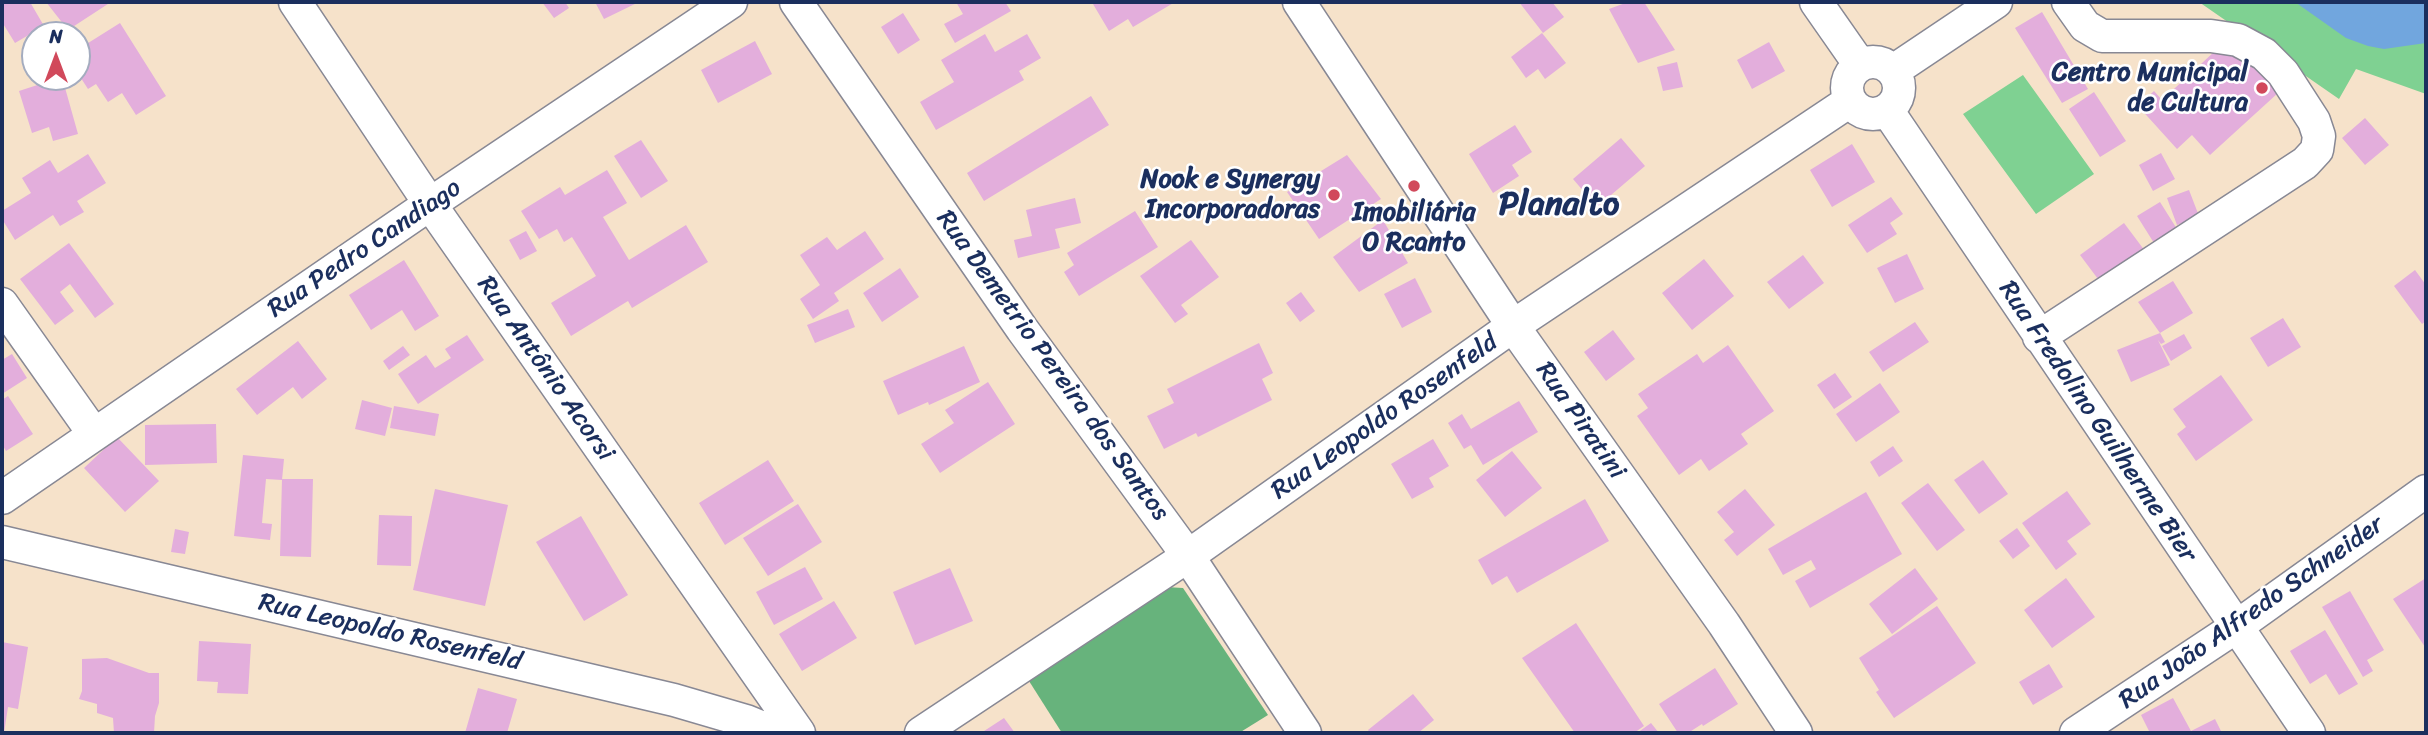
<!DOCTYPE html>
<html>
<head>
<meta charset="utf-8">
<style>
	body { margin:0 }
	#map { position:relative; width:2428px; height:735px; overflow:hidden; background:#f6e2ca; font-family:Sriracha,sans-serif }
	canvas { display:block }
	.frame { position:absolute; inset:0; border:4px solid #1b2f5e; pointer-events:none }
	.north { position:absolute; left:21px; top:21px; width:70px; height:70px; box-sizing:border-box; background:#fff; border:2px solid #a4acbf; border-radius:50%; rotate:0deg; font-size:19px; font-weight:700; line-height:28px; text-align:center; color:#1b2f5e }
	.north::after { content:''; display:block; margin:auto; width:24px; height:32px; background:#d1495b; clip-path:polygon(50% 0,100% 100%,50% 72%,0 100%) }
</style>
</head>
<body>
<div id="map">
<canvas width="2428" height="735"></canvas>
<div class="frame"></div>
<div class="north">N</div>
</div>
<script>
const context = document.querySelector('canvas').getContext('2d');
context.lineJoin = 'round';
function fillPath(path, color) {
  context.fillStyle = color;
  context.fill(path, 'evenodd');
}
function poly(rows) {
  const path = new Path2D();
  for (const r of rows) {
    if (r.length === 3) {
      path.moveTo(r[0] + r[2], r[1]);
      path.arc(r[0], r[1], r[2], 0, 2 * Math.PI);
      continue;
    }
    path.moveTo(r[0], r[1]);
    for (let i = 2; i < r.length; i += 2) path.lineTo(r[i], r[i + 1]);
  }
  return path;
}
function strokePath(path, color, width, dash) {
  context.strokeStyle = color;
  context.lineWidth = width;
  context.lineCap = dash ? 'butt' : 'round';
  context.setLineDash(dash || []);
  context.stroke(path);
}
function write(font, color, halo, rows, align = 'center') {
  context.font = font + ' Sriracha,sans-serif';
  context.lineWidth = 5;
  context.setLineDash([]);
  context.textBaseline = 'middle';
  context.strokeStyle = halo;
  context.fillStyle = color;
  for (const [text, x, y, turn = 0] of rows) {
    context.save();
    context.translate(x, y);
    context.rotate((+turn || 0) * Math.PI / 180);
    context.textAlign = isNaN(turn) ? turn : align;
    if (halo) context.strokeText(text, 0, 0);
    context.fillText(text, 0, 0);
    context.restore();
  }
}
fillPath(poly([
	[2199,2,2426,2,2426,94,2356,69,2339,99],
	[2023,75,2094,174,2036,214,1963,114]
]), '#7fd192');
fillPath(poly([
	[1166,587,1183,588,1268,715,1239,733,1062,733,1029,681]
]), '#67b37c');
fillPath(poly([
	[2295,2,2426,2,2426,43,2384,49,2368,46,2346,38]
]), '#71a6de');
fillPath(poly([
	[2,2,30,2,44,26,15,43,2,22],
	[46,2,111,2,68,30],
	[542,2,565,2,569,8,554,18],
	[595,2,639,2,604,19],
	[956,2,1005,2,1011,11,955,43,944,24,963,14],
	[1097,2,1175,2,1133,27,1128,19,1109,31,1093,4],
	[1519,2,1552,2,1564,17,1543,33],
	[1628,2,1644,2,1675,50,1638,63,1609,9],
	[2042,12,2088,89,2062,103,2015,28],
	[903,13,920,40,898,54,881,27],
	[120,23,166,96,136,115,122,93,108,102,96,84,88,89,77,72,77,50],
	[1542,33,1566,63,1545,79,1538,69,1526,78,1511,57],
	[985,34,995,52,1027,34,1041,58,1019,71,1024,80,936,130,920,102,954,82,941,60],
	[2228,39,2278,93,2210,155,2192,135,2177,149,2138,106,2154,91,2162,100],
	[755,41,772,74,718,103,701,70],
	[1769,42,1785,71,1752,89,1737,60],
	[1677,62,1683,87,1663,91,1657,67],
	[62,77,78,134,53,141,49,127,32,133,19,91],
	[2094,92,2126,141,2100,157,2069,109],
	[1091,96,1109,125,984,201,967,173],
	[2365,118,2389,145,2365,165,2342,138],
	[1515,125,1532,152,1512,165,1519,176,1493,193,1469,154],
	[1621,138,1645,166,1597,207,1573,179],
	[641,140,668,181,641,198,614,156],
	[1852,144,1875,182,1832,207,1810,170],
	[2161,153,2175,179,2153,191,2139,165],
	[88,154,106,183,77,201,84,212,60,226,53,215,15,240,2,219,2,211,31,193,22,178,50,160,58,173],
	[1347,155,1381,199,1319,239,1287,192],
	[607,170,627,203,603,217,629,260,686,225,708,262,632,308,628,301,571,336,551,303,596,276,572,237,564,242,557,229,539,239,521,211,560,187,565,195],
	[2189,190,2199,216,2177,225,2167,198],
	[1891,197,1903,214,1890,223,1897,234,1867,253,1848,225],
	[1075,198,1081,223,1055,229,1060,248,1018,258,1014,240,1032,236,1026,210],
	[2160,202,2177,229,2154,243,2137,216],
	[1135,211,1158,247,1079,296,1064,272,1074,265,1067,253],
	[1383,220,1408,263,1359,292,1333,257],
	[2124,223,2145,251,2101,283,2080,255],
	[526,231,537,251,520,260,509,240],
	[865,231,884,259,834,293,839,301,813,319,800,299,820,285,800,255,827,237,837,250],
	[1191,240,1219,277,1181,305,1188,314,1175,323,1140,276],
	[69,243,114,304,95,318,70,284,60,292,74,311,55,325,20,279],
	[1907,254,1924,289,1895,303,1877,268],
	[1803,255,1824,283,1789,309,1767,282],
	[1704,259,1734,296,1692,330,1662,293],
	[404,260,439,316,415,331,402,310,371,330,349,295],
	[900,268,919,297,882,322,863,293],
	[2415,270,2426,285,2426,321,2422,324,2394,286],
	[1415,278,1432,312,1402,328,1384,294],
	[2173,281,2193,313,2160,333,2138,302],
	[1301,292,1315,311,1300,322,1286,303],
	[848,309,855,327,815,343,807,325],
	[2283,318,2301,347,2268,367,2250,338],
	[1915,322,1929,342,1883,372,1869,352],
	[1613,330,1635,359,1606,381,1584,352],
	[2160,333,2165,342,2161,344,2158,340,2170,365,2131,382,2117,350],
	[2184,334,2192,348,2171,361,2162,346],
	[467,335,484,360,418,404,398,374,426,355,435,368,451,358,445,349],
	[298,341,327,379,302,399,293,387,257,415,236,389],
	[1259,343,1273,373,1262,379,1272,400,1198,437,1196,433,1164,449,1147,416,1174,403,1167,389],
	[1728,345,1774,411,1741,434,1748,444,1709,471,1701,459,1679,475,1637,416,1648,408,1638,394,1697,354,1703,363],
	[403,346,410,355,389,370,383,361],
	[964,346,980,382,929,405,928,402,898,415,883,381],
	[12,354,27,378,2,394,2,360],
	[1835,373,1852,397,1834,409,1817,385],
	[2221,375,2253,420,2196,461,2177,434,2186,427,2173,409],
	[988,382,1015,424,940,473,921,444,954,423,945,410],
	[1880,383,1900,412,1856,442,1836,414],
	[8,396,33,434,6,451,2,444,2,400],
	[362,400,392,408,385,436,355,429],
	[1519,401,1538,432,1483,465,1471,445,1464,449,1448,423,1462,414,1471,429],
	[394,406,439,414,435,436,390,428],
	[216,424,217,463,145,465,145,425],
	[117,437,159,481,125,512,84,468],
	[1433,439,1449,466,1429,478,1434,487,1412,499,1391,464],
	[1893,446,1903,461,1879,477,1870,462],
	[1512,451,1542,488,1505,517,1476,480],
	[243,455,284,459,282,480,266,479,262,523,272,524,270,540,234,536],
	[768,460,794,501,725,545,699,503],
	[1983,460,2008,494,1979,514,1954,480],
	[282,479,313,479,311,557,280,556],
	[1928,483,1965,530,1937,551,1901,503],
	[435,489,508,505,485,606,413,590],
	[1745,489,1775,525,1737,556,1724,540,1734,532,1717,512],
	[2067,491,2091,524,2067,541,2077,554,2056,570,2022,523],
	[1866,492,1902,554,1810,608,1795,581,1816,569,1811,560,1783,575,1768,549],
	[1585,499,1609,541,1517,593,1507,576,1492,585,1478,560],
	[798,504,822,542,768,576,743,538],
	[379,515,412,516,411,566,377,565],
	[581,516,628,595,584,621,536,542],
	[2017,528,2030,546,2013,559,1999,541],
	[175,529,189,532,185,554,171,552],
	[805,567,823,599,774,625,756,592],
	[950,568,973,621,915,645,893,592],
	[1915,568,1938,599,1892,634,1869,604],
	[2066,578,2095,617,2052,648,2024,610],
	[2426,578,2426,646,2425,647,2393,599],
	[2350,591,2384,650,2367,660,2373,671,2363,677,2322,607],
	[834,601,857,638,802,671,779,634],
	[1937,606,1976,663,1894,718,1876,692,1879,690,1859,658],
	[1576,623,1644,726,1634,733,1575,733,1522,658],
	[2325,630,2358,684,2339,695,2326,674,2310,684,2290,651],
	[199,641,251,644,248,694,217,693,218,682,197,681],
	[2,642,28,647,18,709,8,707,4,733,2,733],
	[107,658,149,673,159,673,159,703,155,716,154,733,114,733,113,718,97,713,97,704,79,699,82,691,82,659],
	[2049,664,2063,687,2033,705,2019,682],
	[1715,668,1738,704,1703,726,1702,724,1688,733,1678,733,1659,704],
	[478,688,517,699,507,733,465,733],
	[1413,694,1434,720,1418,733,1370,733,1368,730],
	[2173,698,2191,731,2215,719,2222,733,2150,733,2141,715],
	[1004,718,1015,733,981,733],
	[1651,723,1659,733,1637,733]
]), '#e3aedc');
const minor = poly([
	[295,2,430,204,799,733],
	[796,2,1022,329,1188,556,1305,733],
	[1299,2,1513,326,1724,624,1796,733],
	[1816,2,1860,65],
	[1873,88,26],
	[1893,71,1996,2],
	[1887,110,2309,733],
	[2,304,94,434],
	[2039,337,2305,163,2317,150,2319,136,2314,121,2283,73,2264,54,2238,40,2211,36,2102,36,2085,26,2068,2],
	[2,498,430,204,731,2],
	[2,542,674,700,746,721,775,733],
	[921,733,1188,556,1513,326,1850,101],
	[2076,733,2236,627,2426,491]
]);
strokePath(minor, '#888894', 35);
strokePath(minor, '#fff', 32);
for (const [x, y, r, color] of [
	[2262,88,7,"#d1495b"],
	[1414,186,7,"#d1495b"],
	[1334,195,7,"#d1495b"]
]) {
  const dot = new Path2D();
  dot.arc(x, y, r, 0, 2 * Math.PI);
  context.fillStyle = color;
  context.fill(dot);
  strokePath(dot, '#fff', 2.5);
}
write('bold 26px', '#1b2f5e', '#fff', [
	["Centro Municipal",2248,73],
	["de Cultura",2248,103],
	["Nook e Synergy",1320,180],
	["Incorporadoras",1320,210],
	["Imobiliária",1414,213,"center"],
	["O Rcanto",1414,243,"center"]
], 'right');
write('26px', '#1b2f5e', '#fff', [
	["Rua Pedro Candiago",365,249,-34],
	["Rua Demetrio Pereira dos Santos",1052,366,54],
	["Rua Antônio Acorsi",545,369,55],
	["Rua Leopoldo Rosenfeld",1385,417,-35],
	["Rua Piratini",1580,421,55],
	["Rua Fredolino Guilherme Bier",2097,422,56],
	["Rua João Alfredo Schneider",2252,613,-35],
	["Rua Leopoldo Rosenfeld",390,633,13]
]);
write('bold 33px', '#1b2f5e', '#fff', [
	["Planalto",1559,206]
]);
</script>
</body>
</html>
